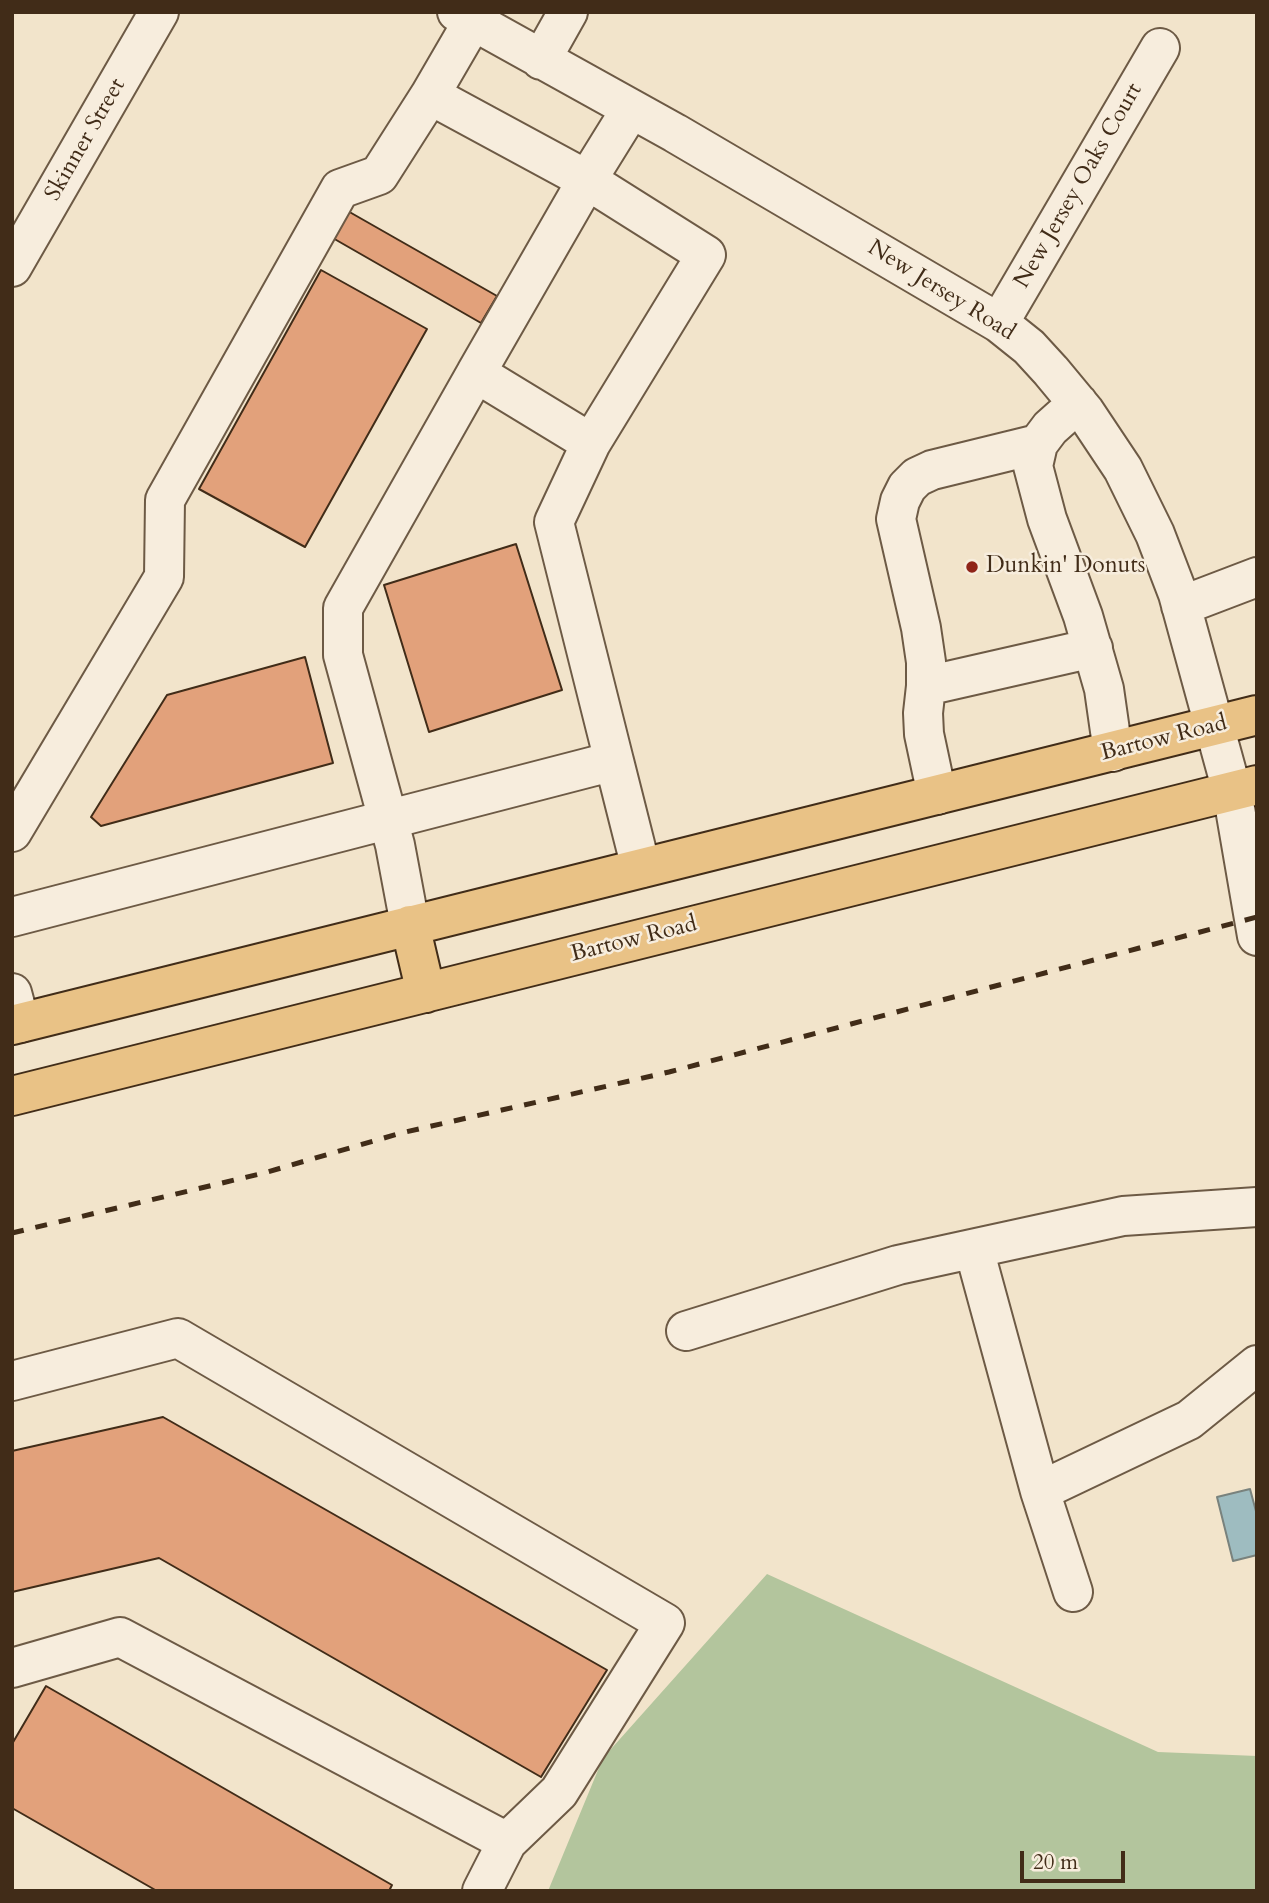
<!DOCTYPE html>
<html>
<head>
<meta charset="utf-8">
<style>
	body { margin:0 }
	#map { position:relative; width:1269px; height:1903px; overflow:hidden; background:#f2e4cb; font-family:Cardo,serif }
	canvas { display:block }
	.frame { position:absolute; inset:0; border:14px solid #412c18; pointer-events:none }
	.scale { position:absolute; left:1020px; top:1851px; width:105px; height:32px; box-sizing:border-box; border:4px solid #412c18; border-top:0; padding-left:9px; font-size:21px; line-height:24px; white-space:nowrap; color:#412c18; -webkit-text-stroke:5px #f7eddd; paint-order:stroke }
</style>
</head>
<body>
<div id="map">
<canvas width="1269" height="1903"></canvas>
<div class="frame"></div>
<div class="scale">20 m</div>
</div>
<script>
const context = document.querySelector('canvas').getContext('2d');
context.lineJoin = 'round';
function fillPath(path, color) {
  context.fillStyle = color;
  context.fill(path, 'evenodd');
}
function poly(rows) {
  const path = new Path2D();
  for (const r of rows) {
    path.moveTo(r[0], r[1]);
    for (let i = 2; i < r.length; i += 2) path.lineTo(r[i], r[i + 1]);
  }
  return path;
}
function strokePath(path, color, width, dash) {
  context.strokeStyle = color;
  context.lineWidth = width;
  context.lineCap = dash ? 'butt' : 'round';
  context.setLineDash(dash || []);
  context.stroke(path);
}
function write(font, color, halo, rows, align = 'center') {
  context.font = font + ' Cardo,serif';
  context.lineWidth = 5;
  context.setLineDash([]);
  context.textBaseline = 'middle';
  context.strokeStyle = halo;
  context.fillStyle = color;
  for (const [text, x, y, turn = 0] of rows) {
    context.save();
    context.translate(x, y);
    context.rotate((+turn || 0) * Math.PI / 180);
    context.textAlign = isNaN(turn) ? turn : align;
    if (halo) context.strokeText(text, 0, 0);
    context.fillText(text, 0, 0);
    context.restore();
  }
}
fillPath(poly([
	[767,1574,1158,1752,1257,1756,1257,1891,548,1891,603,1758]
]), '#b3c59d');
const water = poly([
	[1250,1489,1257,1515,1257,1555,1233,1561,1217,1497,1250,1489]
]);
fillPath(water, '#9ebcc0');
strokePath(water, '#79827d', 2);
const building = poly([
	[346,210,497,296,481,323,331,237,346,210],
	[321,270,427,329,305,547,199,489,321,270],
	[516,544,562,690,429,732,384,585,516,544],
	[305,657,333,763,101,826,91,817,167,695,305,657],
	[163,1417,607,1670,541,1777,159,1558,12,1592,12,1451,163,1417],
	[46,1686,392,1885,389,1891,157,1891,12,1808,12,1744,46,1686]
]);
fillPath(building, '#e2a17b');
strokePath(building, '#412c18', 2);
const minor = poly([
	[457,12,675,133,999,323,1029,347,1051,371,1085,412,1123,469,1155,534,1178,594,1232,791,1257,936],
	[473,21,430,95,587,180,476,373],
	[541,60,568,12],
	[12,267,159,12],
	[999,323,1160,48],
	[1078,403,1050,428,1038,444,1033,466,1047,519,1083,616,1104,689,1113,752],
	[591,443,554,522,614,761],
	[1181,606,1257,577],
	[926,686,926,662,921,628,896,519,900,501,907,487,917,477,932,470,1038,444],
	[937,795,924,734,923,713,926,686,1093,648],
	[12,832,164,577,165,500,340,189,379,175,430,95],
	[12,917,614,761,641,868],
	[410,925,395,845,343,655,343,608,476,373,591,443,706,255,587,180,631,109],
	[12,993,20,1023],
	[974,1249,1040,1491,1073,1592],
	[686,1331,898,1265,1123,1216,1257,1207],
	[12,1381,178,1338,665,1623,559,1792,507,1842,482,1891],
	[1040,1491,1189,1420,1257,1365],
	[12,1668,120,1637,507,1842]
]);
const major = poly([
	[410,925,426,993],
	[12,1025,1257,715],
	[12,1096,1257,785]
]);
strokePath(minor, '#6d5a45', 42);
strokePath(major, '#412c18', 42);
strokePath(minor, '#f7eddd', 38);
strokePath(major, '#e9c286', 38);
strokePath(poly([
	[12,1233,264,1173,401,1133,669,1072,1257,917]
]), '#412c18', 5, [12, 12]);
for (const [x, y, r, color] of [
	[972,567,7,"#8f2418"]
]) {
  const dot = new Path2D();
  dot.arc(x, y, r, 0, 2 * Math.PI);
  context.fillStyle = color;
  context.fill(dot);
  strokePath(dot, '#f7eddd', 2.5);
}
write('23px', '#412c18', '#f7eddd', [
	["Skinner Street",86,140,-60],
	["New Jersey Oaks Court",1079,186,-60],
	["New Jersey Road",941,291,32],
	["Bartow Road",1164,739,-14],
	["Bartow Road",634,940,-14]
]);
write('23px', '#412c18', '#f7eddd', [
	["Dunkin' Donuts",986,567]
], 'left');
</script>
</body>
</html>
